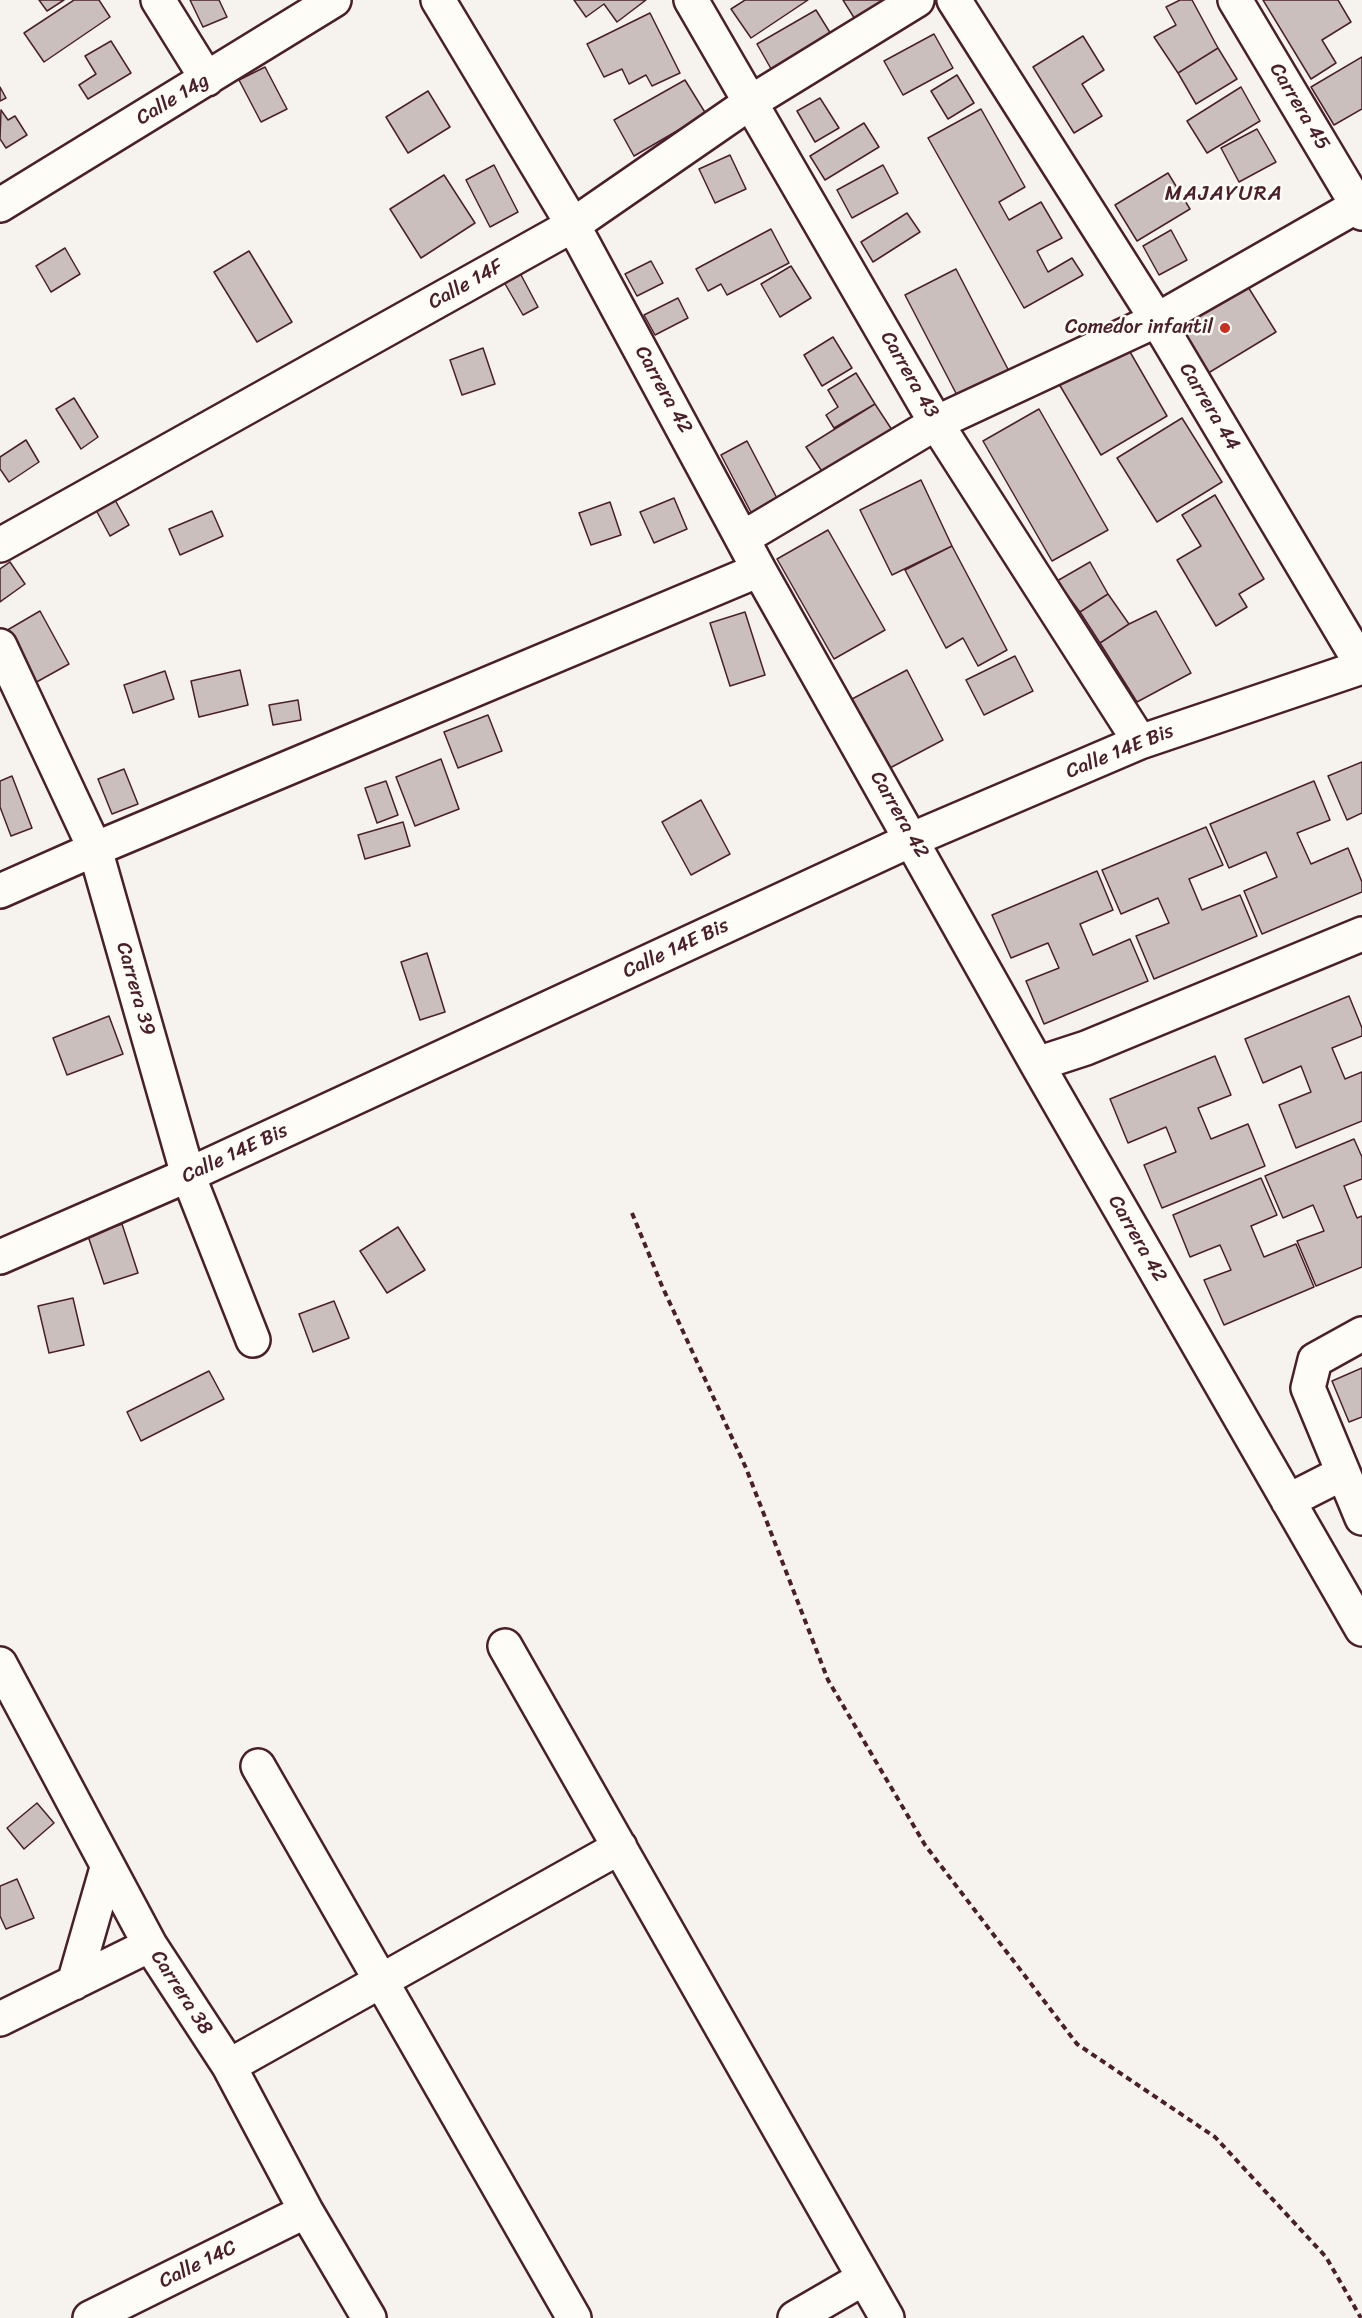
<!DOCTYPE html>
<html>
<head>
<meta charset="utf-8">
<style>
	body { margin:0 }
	canvas { display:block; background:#f6f3ef }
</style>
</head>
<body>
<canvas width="1362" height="2318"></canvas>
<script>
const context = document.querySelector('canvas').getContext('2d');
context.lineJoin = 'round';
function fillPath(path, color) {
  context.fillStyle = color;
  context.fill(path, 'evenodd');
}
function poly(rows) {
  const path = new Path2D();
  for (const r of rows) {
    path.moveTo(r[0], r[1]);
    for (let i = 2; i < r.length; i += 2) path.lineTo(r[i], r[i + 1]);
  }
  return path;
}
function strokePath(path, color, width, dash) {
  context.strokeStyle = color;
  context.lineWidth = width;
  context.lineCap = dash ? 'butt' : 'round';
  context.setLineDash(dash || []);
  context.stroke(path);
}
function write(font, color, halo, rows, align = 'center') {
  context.font = font + ' Sriracha,sans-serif';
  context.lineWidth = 5;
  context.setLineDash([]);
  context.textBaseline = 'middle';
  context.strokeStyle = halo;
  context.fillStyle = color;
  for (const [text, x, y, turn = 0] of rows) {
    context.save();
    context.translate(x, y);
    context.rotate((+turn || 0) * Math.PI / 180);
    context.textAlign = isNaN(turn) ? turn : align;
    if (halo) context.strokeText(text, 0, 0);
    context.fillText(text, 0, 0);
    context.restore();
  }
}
const building = poly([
	[39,0,64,0,47,11,39,0],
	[74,0,99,0,110,17,44,62,24,33,74,0],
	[190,0,219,0,227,17,203,27,190,0],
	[574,0,646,0,617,22,604,4,586,17,574,0],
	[745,0,808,0,751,38,731,9,745,0],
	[843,0,895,0,858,24,843,0],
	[1180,0,1192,0,1218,48,1178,73,1154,37,1176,25,1166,7,1180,0],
	[1263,0,1338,0,1351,22,1322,40,1336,63,1311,79,1263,0],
	[816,10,834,39,774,74,757,44,816,10],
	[650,13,680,73,652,86,646,75,629,84,622,69,604,77,587,44,650,13],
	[934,34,953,68,903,95,884,61,934,34],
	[1083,36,1104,70,1082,84,1102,116,1074,133,1033,67,1083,36],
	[111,41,131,73,88,99,79,85,96,74,85,56,111,41],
	[1218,48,1237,79,1196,104,1178,73,1218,48],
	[1362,57,1362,109,1334,125,1311,87,1362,57],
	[265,67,287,109,261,122,239,80,265,67],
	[957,75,974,103,948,119,931,91,957,75],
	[685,80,706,114,634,156,614,120,685,80],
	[0,87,6,98,0,101,0,87],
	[1241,87,1260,121,1207,153,1187,121,1241,87],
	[428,91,450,127,408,153,386,117,428,91],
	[820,98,839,128,815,142,797,111,820,98],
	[981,109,1025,187,999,202,1009,220,1041,202,1062,238,1037,251,1048,272,1072,258,1083,275,1024,308,928,138,981,109],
	[1,110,8,120,15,116,27,135,6,148,0,139,1,110],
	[864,123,879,147,825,180,810,156,864,123],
	[1257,129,1276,162,1239,182,1221,148,1257,129],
	[730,155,746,189,715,203,699,169,730,155],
	[494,165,518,212,490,227,466,180,494,165],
	[883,165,898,193,852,218,837,190,883,165],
	[1168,173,1190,209,1137,241,1115,205,1168,173],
	[444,175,475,223,421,258,390,209,444,175],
	[907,213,920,232,873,262,861,242,907,213],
	[771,229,789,263,727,295,721,284,708,291,696,269,771,229],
	[1171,230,1187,260,1159,275,1143,246,1171,230],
	[65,248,80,274,51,292,36,266,65,248],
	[249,251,292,322,257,342,214,272,249,251],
	[651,261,663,283,637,296,625,274,651,261],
	[791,266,811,298,780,317,761,284,791,266],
	[956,269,1011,375,960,401,905,295,956,269],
	[520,273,538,307,523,315,504,282,520,273],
	[1245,282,1276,332,1205,375,1174,325,1245,282],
	[678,298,688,318,655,335,644,315,678,298],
	[833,337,852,368,822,386,804,355,833,337],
	[1126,345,1167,416,1101,455,1059,384,1126,345],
	[483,348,495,384,462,395,450,360,483,348],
	[856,373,875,404,834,428,826,415,838,407,828,390,856,373],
	[74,398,98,437,81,449,56,409,74,398],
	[875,404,896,436,827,479,806,447,875,404],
	[1039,409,1108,530,1052,561,983,441,1039,409],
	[1182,418,1222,482,1157,522,1117,458,1182,418],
	[26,440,39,462,9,482,0,469,0,457,26,440],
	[747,441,779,502,753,516,721,455,747,441],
	[921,480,952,546,892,575,860,510,921,480],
	[1215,495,1264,579,1239,594,1247,607,1216,626,1177,560,1201,546,1182,515,1215,495],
	[674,498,687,529,654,543,640,512,674,498],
	[115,500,129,525,110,536,96,510,115,500],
	[610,502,621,535,591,545,579,513,610,502],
	[212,511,223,536,180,555,169,529,212,511],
	[828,530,885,630,834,659,777,559,828,530],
	[952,546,1007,650,978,666,963,638,946,648,905,570,952,546],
	[10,562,25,584,0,602,0,569,10,562],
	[1090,562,1108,594,1080,612,1057,581,1090,562],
	[1108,594,1129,624,1100,643,1080,612,1108,594],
	[40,611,69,664,33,684,4,632,40,611],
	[1156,611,1191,673,1137,702,1100,643,1129,624,1156,611],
	[745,612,765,675,730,686,710,623,745,612],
	[1015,656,1033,691,984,715,966,680,1015,656],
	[240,670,248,705,199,717,191,681,240,670],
	[907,670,943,740,888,769,852,699,907,670],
	[165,671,174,699,133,713,124,685,165,671],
	[298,700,301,720,273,725,269,705,298,700],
	[488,715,502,751,458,768,444,732,488,715],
	[441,759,459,809,415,826,396,777,441,759],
	[1362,762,1362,813,1347,820,1328,776,1362,762],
	[124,769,138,804,112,814,98,779,124,769],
	[12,776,32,828,11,836,0,807,0,781,12,776],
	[386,781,398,815,377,823,365,788,386,781],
	[1314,781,1330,820,1297,833,1311,864,1348,848,1362,882,1362,892,1262,934,1244,891,1277,877,1266,852,1229,868,1210,824,1314,781],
	[701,800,730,854,691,875,662,822,701,800],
	[403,822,410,846,365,859,358,835,403,822],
	[1206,827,1223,865,1189,879,1202,910,1240,895,1257,936,1154,979,1136,936,1169,923,1158,898,1121,914,1102,870,1206,827],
	[1097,871,1113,910,1080,924,1093,955,1130,939,1148,981,1044,1024,1026,981,1059,968,1048,943,1011,958,992,915,1097,871],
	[427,953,445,1012,420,1020,401,962,427,953],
	[1349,996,1362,1028,1362,1036,1332,1048,1345,1079,1362,1072,1362,1121,1296,1148,1279,1105,1311,1092,1301,1066,1263,1083,1245,1039,1349,996],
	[109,1016,123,1054,67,1075,53,1038,109,1016],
	[1215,1056,1231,1095,1198,1108,1211,1139,1248,1124,1265,1166,1162,1208,1144,1165,1176,1152,1166,1127,1128,1143,1110,1099,1215,1056],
	[1354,1139,1362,1157,1362,1179,1344,1186,1357,1218,1362,1216,1362,1267,1316,1286,1297,1241,1324,1231,1313,1205,1283,1218,1265,1176,1354,1139],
	[1261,1178,1277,1215,1251,1226,1264,1257,1296,1244,1314,1287,1224,1325,1204,1280,1231,1270,1220,1245,1190,1257,1173,1215,1261,1178],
	[122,1224,138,1273,104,1284,88,1236,122,1224],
	[398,1227,425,1270,387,1293,360,1251,398,1227],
	[73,1298,84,1345,49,1353,38,1306,73,1298],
	[334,1301,349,1338,313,1352,299,1314,334,1301],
	[1362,1368,1362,1417,1349,1422,1332,1381,1362,1368],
	[209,1371,224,1399,141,1441,127,1412,209,1371],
	[37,1803,54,1823,24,1849,7,1828,37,1803],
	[17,1879,34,1918,6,1929,0,1916,0,1886,17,1879]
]);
fillPath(building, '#cbbfbe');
strokePath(building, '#4a1f2b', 1.5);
const minor = poly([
	[158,0,207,79],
	[438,0,573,225,759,570,1037,1064,1362,1629],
	[691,0,936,423,1140,742],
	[954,0,1157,320,1362,665],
	[1235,0,1362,213],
	[0,205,334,0],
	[743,538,936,423,1157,320,1362,203],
	[0,545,573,225,751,102,917,0],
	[0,646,95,849,188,1175,253,1340],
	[0,891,95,849,759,570],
	[1037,1064,1086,1048,1362,934],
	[0,1257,188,1175,913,839,1140,742,1362,667],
	[1362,1334,1315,1360,1308,1388,1362,1518],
	[1288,1501,1343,1473],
	[505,1646,887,2318],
	[0,1664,150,1945,229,2066,306,2211,369,2318],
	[258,1766,574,2318],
	[74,1983,107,1868],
	[0,2019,150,1945],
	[229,2066,620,1847],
	[90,2318,306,2211],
	[795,2318,864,2278]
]);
strokePath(minor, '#4a1f2b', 38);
strokePath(poly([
	[632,1213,662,1286,746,1468,828,1680,925,1845,1077,2044,1215,2137,1326,2257,1361,2318]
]), '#4a1f2b', 4, [6, 4.5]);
strokePath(minor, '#fdfcf7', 33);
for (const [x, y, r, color] of [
	[1225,328,6,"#c8321e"]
]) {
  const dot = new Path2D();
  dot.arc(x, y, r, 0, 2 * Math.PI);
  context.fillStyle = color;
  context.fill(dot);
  strokePath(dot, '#fdfcf7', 2);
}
write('20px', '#4a1f2b', '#fdfcf7', [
	["Calle 14g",173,100,-31],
	["Carrera 45",1299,107,59],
	["Calle 14F",466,285,-29],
	["Carrera 43",909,375,60],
	["Carrera 42",663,390,61],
	["Carrera 44",1209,407,59],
	["Calle 14E Bis",1120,752,-22],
	["Carrera 42",899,815,60],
	["Calle 14E Bis",676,949,-25],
	["Carrera 39",135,989,74],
	["Calle 14E Bis",235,1154,-25],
	["Carrera 42",1137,1239,60],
	["Carrera 38",181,1993,57],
	["Calle 14C",198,2265,-26]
]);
write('20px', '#4a1f2b', '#fdfcf7', [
	["Comedor infantil",1213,328]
], 'right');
context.letterSpacing = '1.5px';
write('21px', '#4a1f2b', '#fdfcf7', [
	["MAJAYURA",1224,195]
]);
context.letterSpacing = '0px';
</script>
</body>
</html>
